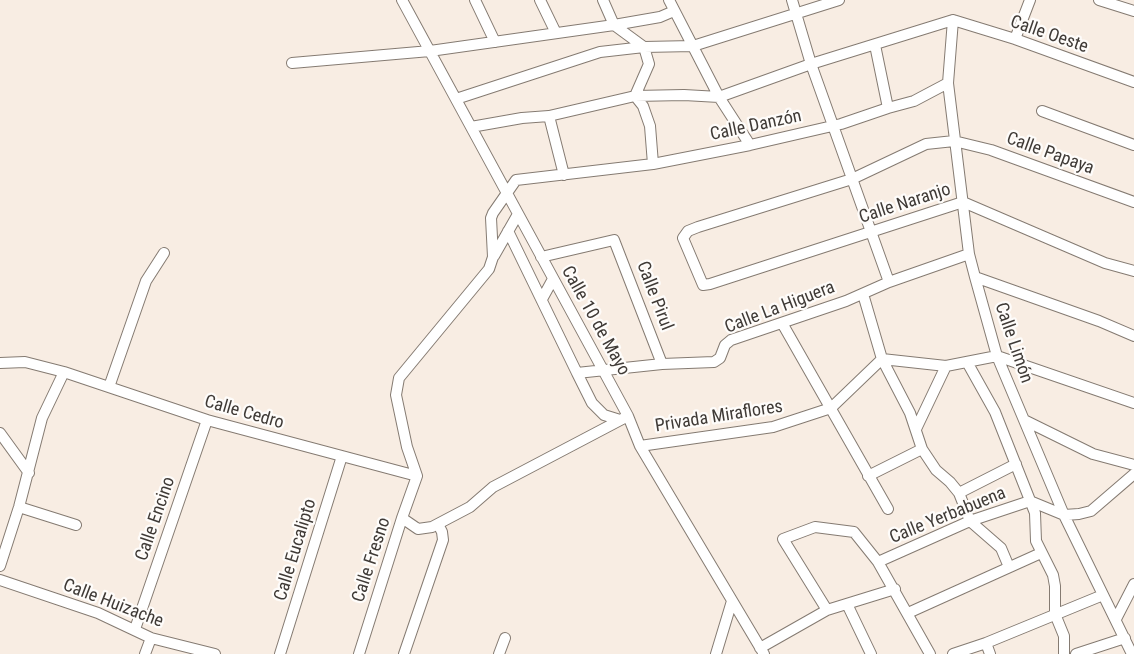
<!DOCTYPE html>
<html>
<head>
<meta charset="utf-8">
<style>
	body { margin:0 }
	canvas { display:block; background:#f8ede3 }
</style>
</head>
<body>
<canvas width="1134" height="654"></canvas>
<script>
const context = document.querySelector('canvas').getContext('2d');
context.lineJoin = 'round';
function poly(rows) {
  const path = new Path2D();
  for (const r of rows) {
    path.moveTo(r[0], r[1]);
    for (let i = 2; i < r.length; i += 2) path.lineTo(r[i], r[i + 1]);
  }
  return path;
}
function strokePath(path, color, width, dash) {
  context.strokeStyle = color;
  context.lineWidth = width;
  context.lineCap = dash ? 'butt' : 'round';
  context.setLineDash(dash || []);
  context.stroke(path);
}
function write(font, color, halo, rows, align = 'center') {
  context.font = font + ' "Roboto Condensed",sans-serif';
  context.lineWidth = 4.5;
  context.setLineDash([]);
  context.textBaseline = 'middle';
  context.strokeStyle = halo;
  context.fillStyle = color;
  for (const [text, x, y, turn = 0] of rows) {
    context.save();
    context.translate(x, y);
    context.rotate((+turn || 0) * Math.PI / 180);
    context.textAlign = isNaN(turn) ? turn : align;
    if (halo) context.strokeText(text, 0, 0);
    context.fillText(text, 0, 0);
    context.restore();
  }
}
const minor = poly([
	[402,0,628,416,640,446,764,654],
	[475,0,495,42],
	[540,0,556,33],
	[603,0,614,25,644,47,649,64,635,96],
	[669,0,719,97,750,145],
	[792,0,811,64,889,282],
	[1099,0,1134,11],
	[953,20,948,83,969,254,975,277,997,356,1064,515,1132,654],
	[953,20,1015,39,1134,82],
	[1015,39,1030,0],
	[875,45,888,108],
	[292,63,430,51,614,25,660,17,674,11],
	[635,96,643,106,650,126,653,164],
	[456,99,600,52,644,47,693,46,839,0],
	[1042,111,1134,145],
	[549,116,564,175],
	[471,127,522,118,549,116,635,96,684,95,719,97,811,64,953,20],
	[1134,202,991,150,954,141,926,144,852,179,698,227,688,231,683,238,703,285,710,284,963,202,1105,263,1134,271],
	[508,231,577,373,662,364,714,362,720,358,725,345,731,340,846,301,889,282,969,254],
	[494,256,518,214],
	[541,257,614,240,662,364],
	[975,277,1099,321,1134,336],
	[863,294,882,359,910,413,922,449,936,470,950,482,959,493,970,521,1001,548,1009,567],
	[542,299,553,279],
	[782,323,888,509],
	[967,362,995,412,1035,513,1036,541,1053,575,1055,586,1055,614,1064,636,1064,654],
	[0,363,25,362,64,372,207,420,417,476],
	[577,373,592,403,604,415,620,420],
	[109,387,146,281,164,253],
	[1024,420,1093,454,1134,465],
	[916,429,946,366],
	[0,433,29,473],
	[640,446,773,427,831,408,882,359,946,366,997,356,1134,403],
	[417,476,407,447,396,395,399,378,489,269,493,257,491,218,493,213,516,180,653,164,750,145,841,124,888,108,914,101,948,83],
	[868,476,922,449],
	[959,493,1016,464],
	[19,507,76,525],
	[402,518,418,529,432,527,470,507,493,487,628,416],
	[878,562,970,521,1030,501,1064,515,1079,514,1091,511,1134,474],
	[0,566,19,507,42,418,64,372],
	[0,580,98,613,151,638,215,654],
	[847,604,871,654],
	[827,610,783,539,815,527,854,532,878,562,930,654],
	[908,613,1041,553],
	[1116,619,1134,584],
	[135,629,207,420],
	[986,643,990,654],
	[760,648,827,610,895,589],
	[145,654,151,638],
	[280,654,342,456],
	[359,654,402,518,417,476],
	[404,654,443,540,442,532,438,524],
	[499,654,505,638],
	[716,654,732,601],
	[953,654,986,643,1103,595],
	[1076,654,1125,638]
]);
strokePath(minor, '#857b72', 12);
strokePath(minor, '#fff', 10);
write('18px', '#3f3a36', '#fefcfa', [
	["Calle Oeste",1049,35,19],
	["Calle Danzón",756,126,-12],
	["Calle Papaya",1050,154,20],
	["Calle Naranjo",905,204,-18],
	["Calle Pirul",654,296,69],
	["Calle La Higuera",780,308,-21],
	["Calle 10 de Mayo",595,321,61],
	["Calle Limón",1013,343,71],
	["Calle Cedro",244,413,16],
	["Privada Miraflores",719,417,-9],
	["Calle Yerbabuena",948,516,-22],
	["Calle Encino",156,519,-71],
	["Calle Eucalipto",296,550,-73],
	["Calle Fresno",372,560,-72],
	["Calle Huizache",113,604,21]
]);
</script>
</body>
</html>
